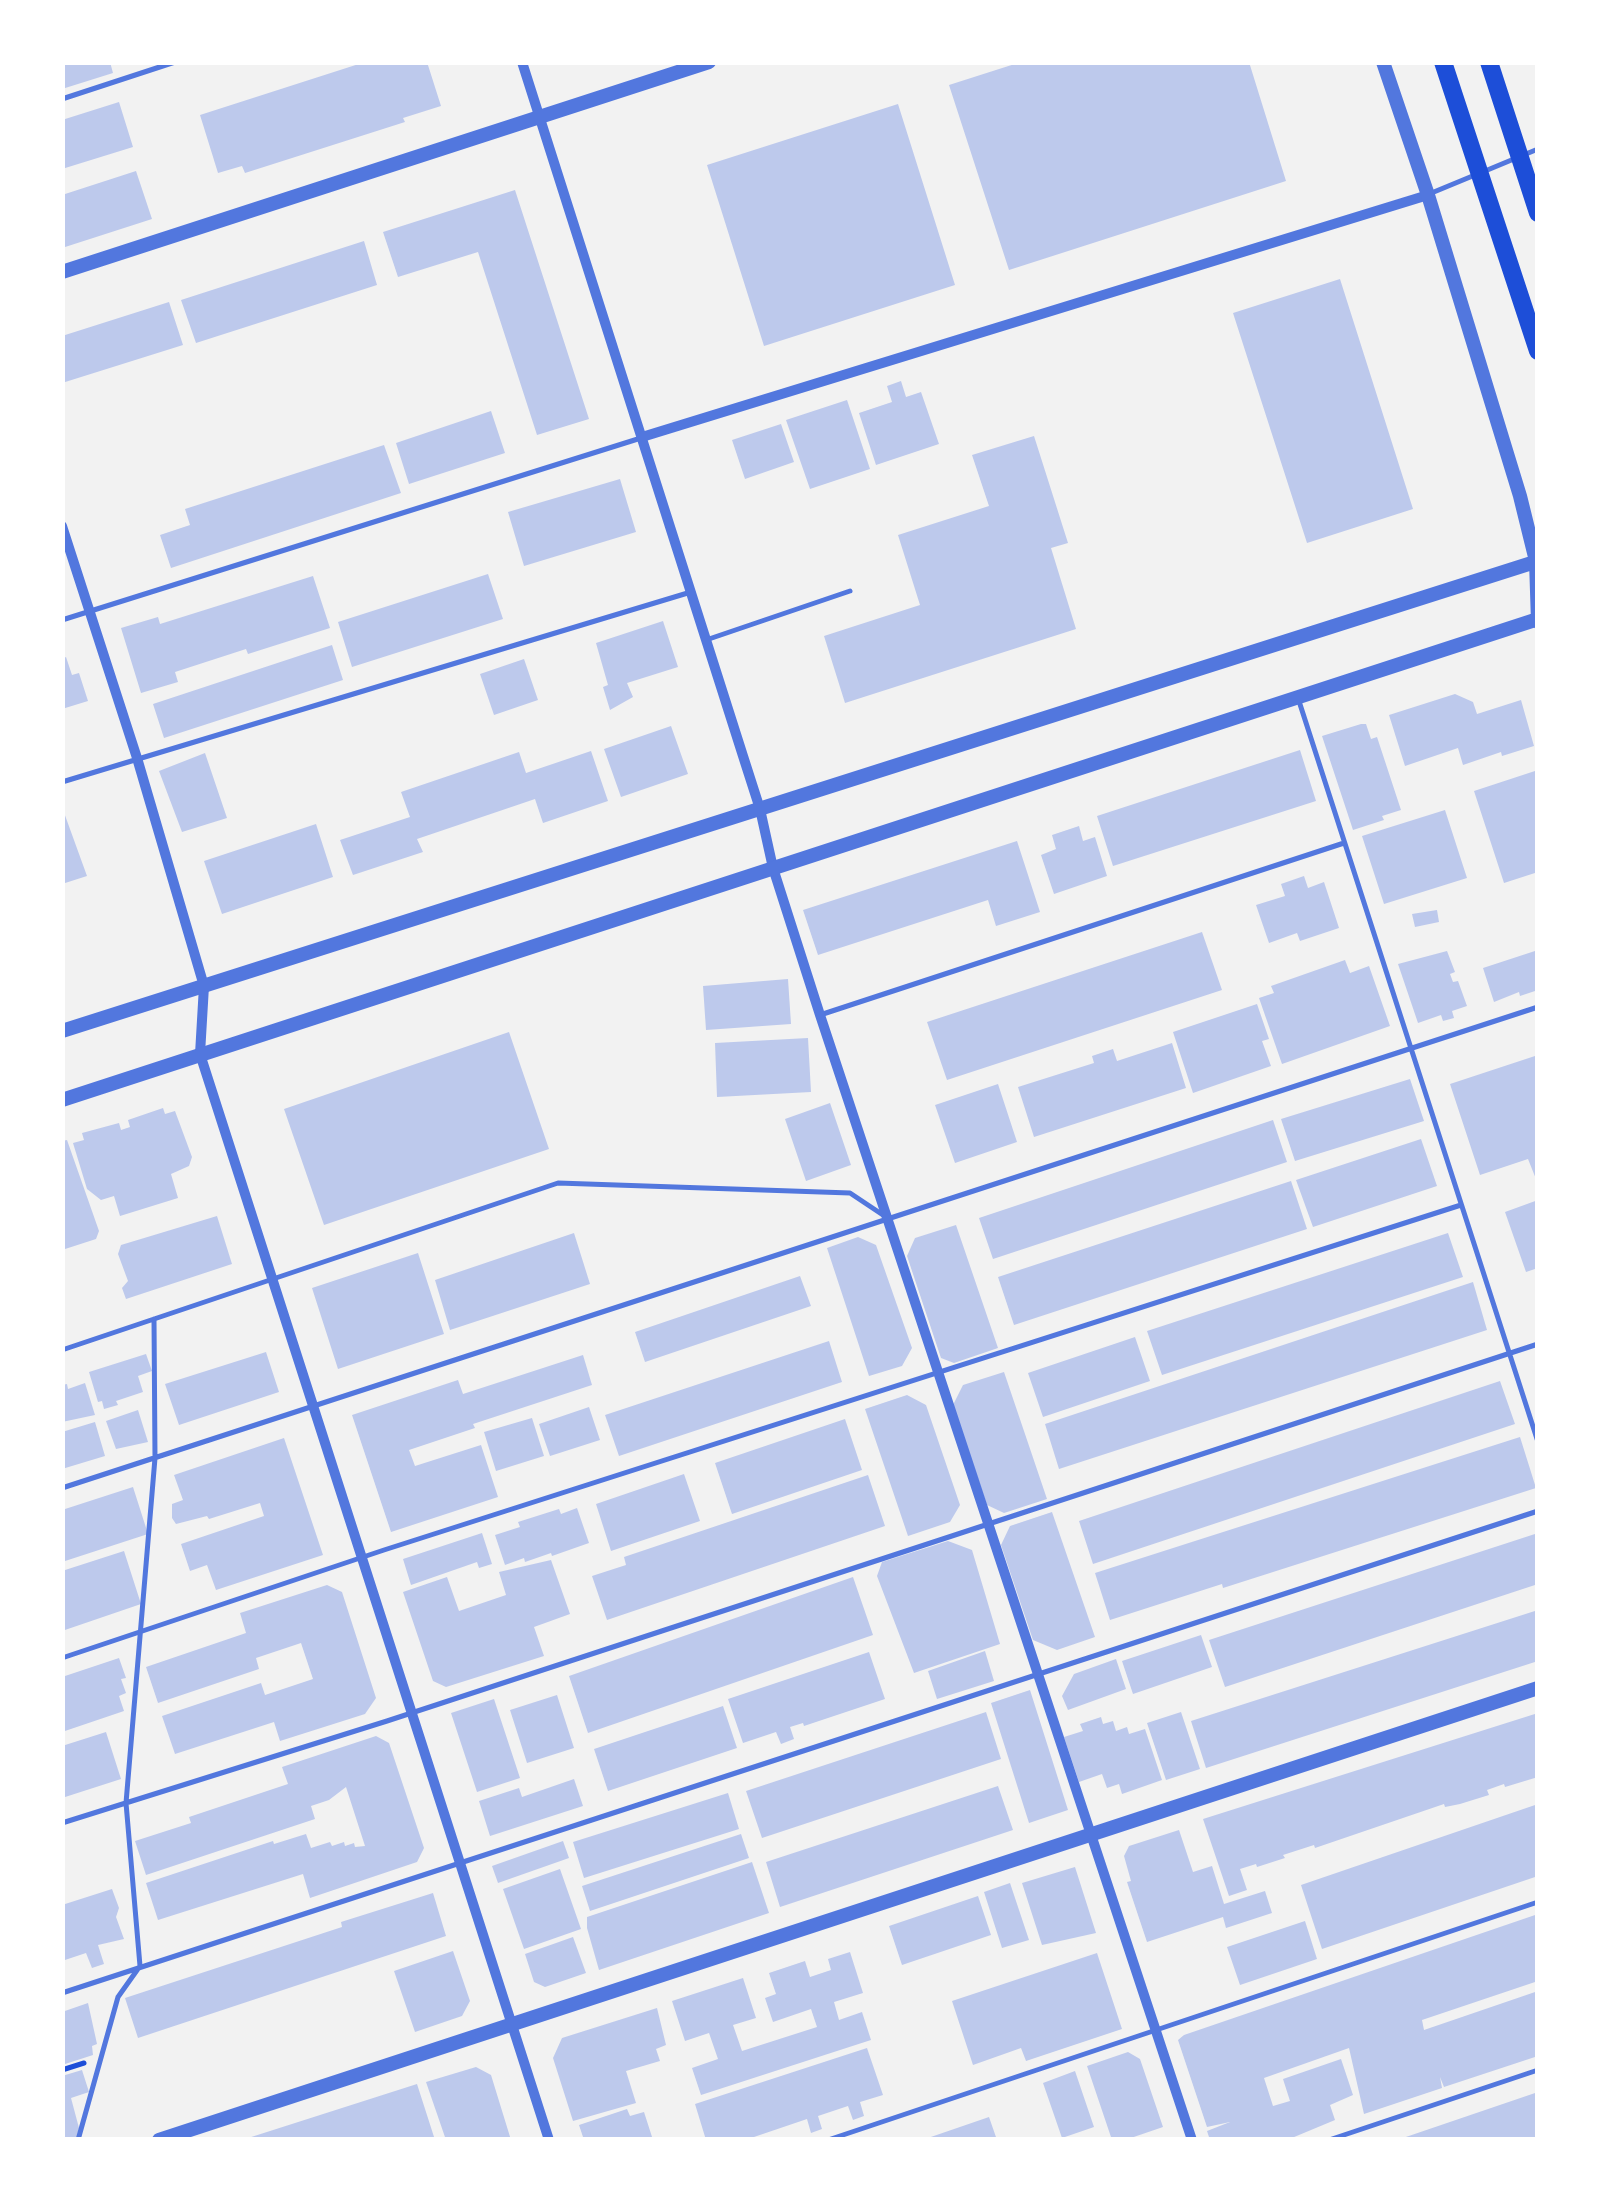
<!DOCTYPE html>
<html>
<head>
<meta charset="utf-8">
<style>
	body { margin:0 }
	#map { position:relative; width:1600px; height:2202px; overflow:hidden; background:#f2f2f2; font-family:Signika,sans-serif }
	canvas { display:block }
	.frame { position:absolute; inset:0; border:65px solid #fff; pointer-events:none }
</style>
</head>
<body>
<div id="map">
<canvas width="1600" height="2202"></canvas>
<div class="frame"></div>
</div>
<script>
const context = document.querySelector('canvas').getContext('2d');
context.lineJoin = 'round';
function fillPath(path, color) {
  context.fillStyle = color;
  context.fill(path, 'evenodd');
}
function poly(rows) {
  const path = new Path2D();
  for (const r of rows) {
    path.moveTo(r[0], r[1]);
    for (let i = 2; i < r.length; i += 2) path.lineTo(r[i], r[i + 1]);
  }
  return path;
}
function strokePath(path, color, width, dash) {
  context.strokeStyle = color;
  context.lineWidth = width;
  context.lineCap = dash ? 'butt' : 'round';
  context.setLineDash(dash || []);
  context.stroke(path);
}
fillPath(poly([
	[62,62,110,62,113,73,62,89],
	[365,62,427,62,441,106,403,118,405,122,245,173,242,166,218,173,200,115],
	[1021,62,1249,62,1286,181,1009,270,949,85],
	[119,102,133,147,62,169,62,120],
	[898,104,955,285,764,346,707,165],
	[136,171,152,219,62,248,62,195],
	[515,190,589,419,537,435,478,252,398,277,383,232],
	[364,241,377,285,196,343,181,300],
	[1340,279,1413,509,1307,543,1233,313],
	[169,302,183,345,62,383,62,336],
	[901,381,906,397,921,392,939,444,876,465,859,413,892,402,887,386],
	[847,400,870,469,810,489,786,420],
	[491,411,505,453,409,484,396,443],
	[781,424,794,462,745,479,732,440],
	[1034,436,1068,543,1051,548,1076,629,845,703,824,636,920,605,898,535,989,506,972,455],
	[384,445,401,493,171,568,160,535,190,525,185,509],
	[620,479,636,532,524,566,508,512],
	[488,574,503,619,352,667,338,622],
	[313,576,330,628,248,654,246,649,175,672,178,682,141,693,121,628,158,617,160,624],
	[663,621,678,667,627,683,633,697,610,710,603,687,608,685,596,643],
	[332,645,343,680,164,738,153,704],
	[66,657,72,675,79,673,88,701,62,709,62,659],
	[524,659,538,700,494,715,480,674],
	[1455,694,1473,702,1477,714,1521,700,1534,746,1502,756,1501,752,1463,765,1458,748,1405,766,1389,715],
	[1361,724,1366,724,1371,739,1377,737,1401,810,1382,816,1384,820,1353,830,1322,736],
	[671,726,688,774,621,797,604,749],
	[1300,750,1316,801,1113,866,1097,816],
	[591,751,608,801,543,823,535,799,417,839,423,852,353,875,340,840,410,817,401,792,519,752,526,773],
	[205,753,227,818,182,832,159,771],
	[1538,770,1538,872,1504,883,1474,791],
	[62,807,87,876,62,884],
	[1445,810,1467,878,1384,904,1362,836],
	[316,824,333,877,222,914,204,861],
	[1079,826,1083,841,1095,837,1107,876,1054,894,1041,855,1056,849,1052,835],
	[1017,841,1040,912,996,926,988,900,818,955,803,910],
	[1304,876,1308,888,1324,882,1339,928,1300,941,1297,933,1269,943,1256,905,1285,896,1281,884],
	[1437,910,1439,922,1415,927,1412,914],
	[1202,932,1222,990,947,1080,927,1022],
	[1538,950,1538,990,1520,996,1519,992,1494,1002,1483,968],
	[1447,951,1455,972,1450,974,1453,982,1458,981,1467,1006,1452,1011,1454,1018,1443,1021,1441,1015,1418,1023,1398,964],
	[1345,960,1350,973,1369,966,1390,1026,1282,1064,1259,998,1274,993,1271,986],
	[788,979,791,1024,706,1030,703,986],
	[1257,1004,1269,1039,1262,1041,1271,1066,1193,1093,1173,1032],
	[509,1032,549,1149,324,1225,284,1109],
	[808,1038,811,1092,717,1097,715,1043],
	[1172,1043,1186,1088,1034,1137,1018,1087,1094,1063,1092,1056,1113,1049,1117,1061],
	[1538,1055,1538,1184,1528,1159,1480,1175,1450,1084],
	[1410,1079,1424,1121,1295,1161,1281,1119],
	[998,1084,1017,1142,955,1163,935,1105],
	[830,1103,851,1165,806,1181,785,1119],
	[163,1108,165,1114,175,1111,192,1157,189,1166,171,1174,178,1198,120,1216,114,1196,101,1200,87,1189,73,1143,84,1140,82,1133,119,1123,121,1130,130,1127,128,1120],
	[1273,1120,1287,1162,993,1259,979,1218],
	[1421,1139,1437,1186,1313,1227,1296,1180],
	[67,1140,99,1231,96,1239,62,1250,62,1141],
	[1291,1181,1307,1229,1014,1325,998,1277],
	[1538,1200,1538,1268,1526,1272,1505,1212],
	[217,1216,232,1264,126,1299,122,1288,128,1281,118,1254,121,1245],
	[956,1225,998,1348,954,1363,941,1358,907,1256,915,1238],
	[574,1233,590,1284,450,1330,435,1280],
	[1448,1233,1463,1277,1162,1375,1147,1331],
	[858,1237,876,1245,912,1348,902,1366,869,1376,827,1248],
	[418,1253,444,1334,338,1369,312,1288],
	[800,1276,811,1306,645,1362,635,1332],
	[1473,1282,1487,1330,1059,1469,1045,1424],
	[1135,1337,1150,1381,1043,1417,1028,1373],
	[829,1341,842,1382,619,1456,605,1415],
	[266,1352,279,1392,179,1425,165,1384],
	[146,1354,152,1371,138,1376,143,1392,116,1401,118,1405,104,1409,102,1401,98,1402,89,1372],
	[583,1355,592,1385,473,1424,475,1428,409,1450,415,1466,481,1445,498,1497,391,1532,352,1415,458,1380,463,1394],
	[1004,1372,1047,1499,1004,1513,987,1505,953,1405,963,1385],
	[1500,1381,1515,1424,1093,1564,1079,1521],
	[85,1383,95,1415,62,1422,62,1385,67,1384,68,1389],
	[907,1395,926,1405,960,1505,950,1522,908,1536,865,1409],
	[589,1407,600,1440,550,1456,539,1424],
	[138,1410,148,1442,116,1449,106,1421],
	[532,1418,544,1456,496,1471,484,1432],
	[845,1419,862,1470,732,1514,715,1463],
	[95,1422,105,1456,62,1469,62,1432],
	[1520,1437,1536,1488,1223,1588,1222,1584,1110,1620,1095,1573],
	[284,1438,323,1555,216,1590,207,1565,190,1571,181,1544,264,1516,260,1503,209,1519,207,1516,176,1524,172,1518,172,1504,183,1500,174,1475],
	[684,1474,700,1521,611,1551,596,1504],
	[868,1475,885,1526,607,1620,592,1576,626,1565,624,1557],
	[133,1487,148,1534,62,1562,62,1510],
	[577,1508,589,1543,552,1556,551,1553,525,1562,524,1558,505,1565,495,1535,520,1527,518,1522,559,1509,561,1514],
	[1052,1512,1095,1637,1057,1650,1033,1640,1001,1545,1010,1526],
	[482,1533,492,1564,479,1568,477,1562,411,1585,403,1559],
	[1538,1533,1538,1584,1225,1687,1209,1640],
	[948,1541,972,1550,1000,1644,914,1673,877,1576,882,1562],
	[124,1551,141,1604,62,1631,62,1571],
	[551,1560,570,1614,534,1627,544,1656,446,1687,433,1681,403,1592,447,1577,459,1611,506,1595,499,1572],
	[853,1577,873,1635,588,1733,569,1676],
	[327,1585,342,1592,376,1698,365,1714,280,1741,274,1722,175,1754,162,1716,261,1683,265,1695,313,1679,301,1643,256,1658,259,1669,158,1703,146,1667,246,1633,240,1613],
	[1538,1610,1538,1661,1206,1768,1191,1721],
	[1201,1635,1212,1667,1133,1694,1122,1661],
	[985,1651,994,1681,937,1699,928,1671],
	[869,1652,885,1699,804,1726,803,1723,790,1727,794,1739,781,1744,776,1732,743,1743,728,1699],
	[119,1658,126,1678,121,1679,126,1693,119,1696,124,1711,62,1732,62,1677],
	[1116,1659,1126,1689,1068,1710,1062,1696,1074,1674],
	[1030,1690,1068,1810,1029,1823,991,1703],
	[557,1695,574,1748,527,1763,510,1710],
	[494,1699,520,1778,477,1792,451,1713],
	[723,1706,737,1748,608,1791,594,1749],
	[986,1712,1001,1759,762,1838,746,1791],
	[1181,1712,1200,1769,1166,1780,1147,1723],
	[1538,1713,1538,1777,1505,1787,1504,1784,1487,1790,1489,1795,1460,1804,1445,1807,1444,1804,1315,1848,1314,1845,1283,1855,1285,1858,1257,1867,1256,1864,1240,1869,1247,1890,1229,1896,1203,1819],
	[1101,1717,1103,1724,1113,1721,1116,1731,1127,1727,1129,1734,1145,1729,1162,1780,1122,1794,1119,1784,1107,1788,1102,1774,1079,1782,1064,1737,1083,1731,1080,1724],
	[106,1732,121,1779,62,1798,62,1746],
	[376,1736,389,1743,424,1848,417,1862,310,1898,303,1874,158,1920,146,1883,273,1841,274,1844,306,1834,311,1848,330,1842,332,1846,344,1842,345,1846,354,1843,355,1847,365,1846,346,1787,329,1800,311,1806,315,1819,146,1875,135,1841,191,1823,189,1817,288,1784,282,1767],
	[574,1779,583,1806,490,1836,479,1801,519,1788,522,1797],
	[998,1786,1013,1830,780,1907,766,1862],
	[728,1793,739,1829,584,1878,573,1842],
	[1538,1804,1538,1876,1322,1949,1301,1885],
	[1179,1830,1193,1872,1212,1866,1224,1904,1265,1891,1272,1913,1226,1928,1223,1917,1147,1942,1127,1882,1131,1881,1124,1856,1129,1846],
	[741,1834,749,1858,590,1911,582,1886],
	[563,1841,569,1858,498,1883,492,1866],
	[752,1862,769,1913,599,1970,587,1928,587,1917],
	[1075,1867,1096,1933,1042,1945,1022,1883],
	[560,1869,581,1929,524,1949,503,1889],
	[1010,1883,1029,1940,1002,1948,984,1892],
	[112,1889,119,1908,116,1917,124,1939,98,1945,104,1964,92,1968,86,1953,62,1961,62,1905],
	[433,1893,446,1936,138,2038,125,1998,342,1927,341,1922],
	[978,1896,991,1935,902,1965,889,1926],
	[1538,1914,1538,1981,1422,2020,1424,2030,1538,1991,1538,2056,1444,2087,1440,2077,1442,2088,1364,2114,1349,2048,1264,2078,1273,2106,1290,2101,1283,2079,1341,2059,1353,2095,1330,2105,1335,2120,1287,2140,1210,2140,1207,2131,1230,2122,1207,2127,1178,2040,1184,2035],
	[1305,1921,1317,1959,1240,1985,1227,1947],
	[573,1937,586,1973,545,1987,534,1982,525,1954],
	[453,1951,470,2001,462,2016,415,2032,394,1971],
	[850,1952,863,1993,834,2002,839,2020,862,2012,871,2040,701,2095,692,2068,718,2059,709,2033,685,2041,672,2001,743,1978,756,2018,733,2025,742,2051,817,2027,811,2009,773,2022,765,1998,776,1994,769,1973,805,1961,810,1977,831,1970,828,1959],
	[1097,1953,1122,2029,1026,2061,1021,2048,973,2065,952,2001],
	[88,2003,97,2044,92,2046,93,2055,62,2065,62,2012],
	[657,2008,666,2045,656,2049,660,2061,626,2071,636,2103,573,2121,553,2058,562,2038],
	[867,2048,883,2095,860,2102,864,2116,853,2120,848,2106,818,2116,822,2129,811,2133,807,2119,754,2137,755,2140,706,2140,695,2104],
	[1128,2052,1140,2059,1163,2127,1125,2140,1112,2140,1087,2066],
	[476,2067,491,2075,511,2140,446,2140,426,2082],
	[82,2070,89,2092,71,2098,79,2128,76,2140,62,2140,62,2076],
	[1075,2071,1094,2127,1062,2138,1043,2083],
	[417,2084,435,2140,245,2140,245,2139],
	[1538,2092,1538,2140,1400,2140,1400,2139],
	[627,2109,630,2116,644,2112,653,2140,584,2140,579,2125],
	[989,2117,997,2140,926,2140,925,2139]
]), '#bdc9ec');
strokePath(poly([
	[62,2070,84,2063]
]), '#1d4ed8', 5);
strokePath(poly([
	[62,99,175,62],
	[1485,171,1538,149],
	[1429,194,1475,175],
	[62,620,641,438],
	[706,640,850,591],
	[1298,698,1538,1442],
	[62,782,691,592],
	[823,1014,1344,843],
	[62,1350,558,1183,850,1193,886,1217],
	[62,1488,1538,1007],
	[62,1658,384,1550,1461,1205],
	[62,1823,387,1721,1538,1344],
	[62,1993,1538,1511],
	[78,2140,118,1997,140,1966,126,1803,155,1458,154,1319],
	[828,2140,1538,1902],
	[1329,2140,1538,2070]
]), '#5277de', 5);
strokePath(poly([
	[522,62,743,756,760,809,773,868,820,1015,1192,2140],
	[642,437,1428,195],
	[62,526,137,758,204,986,200,1054,549,2140]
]), '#5277de', 10);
strokePath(poly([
	[1383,62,1428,195,1520,496,1536,561,1538,622],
	[62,272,709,62],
	[62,1031,1538,561],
	[62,1100,1538,619],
	[159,2140,1538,1688]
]), '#5277de', 14);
strokePath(poly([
	[1443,62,1538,351],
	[1489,62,1538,213]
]), '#1d4ed8', 18);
</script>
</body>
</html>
